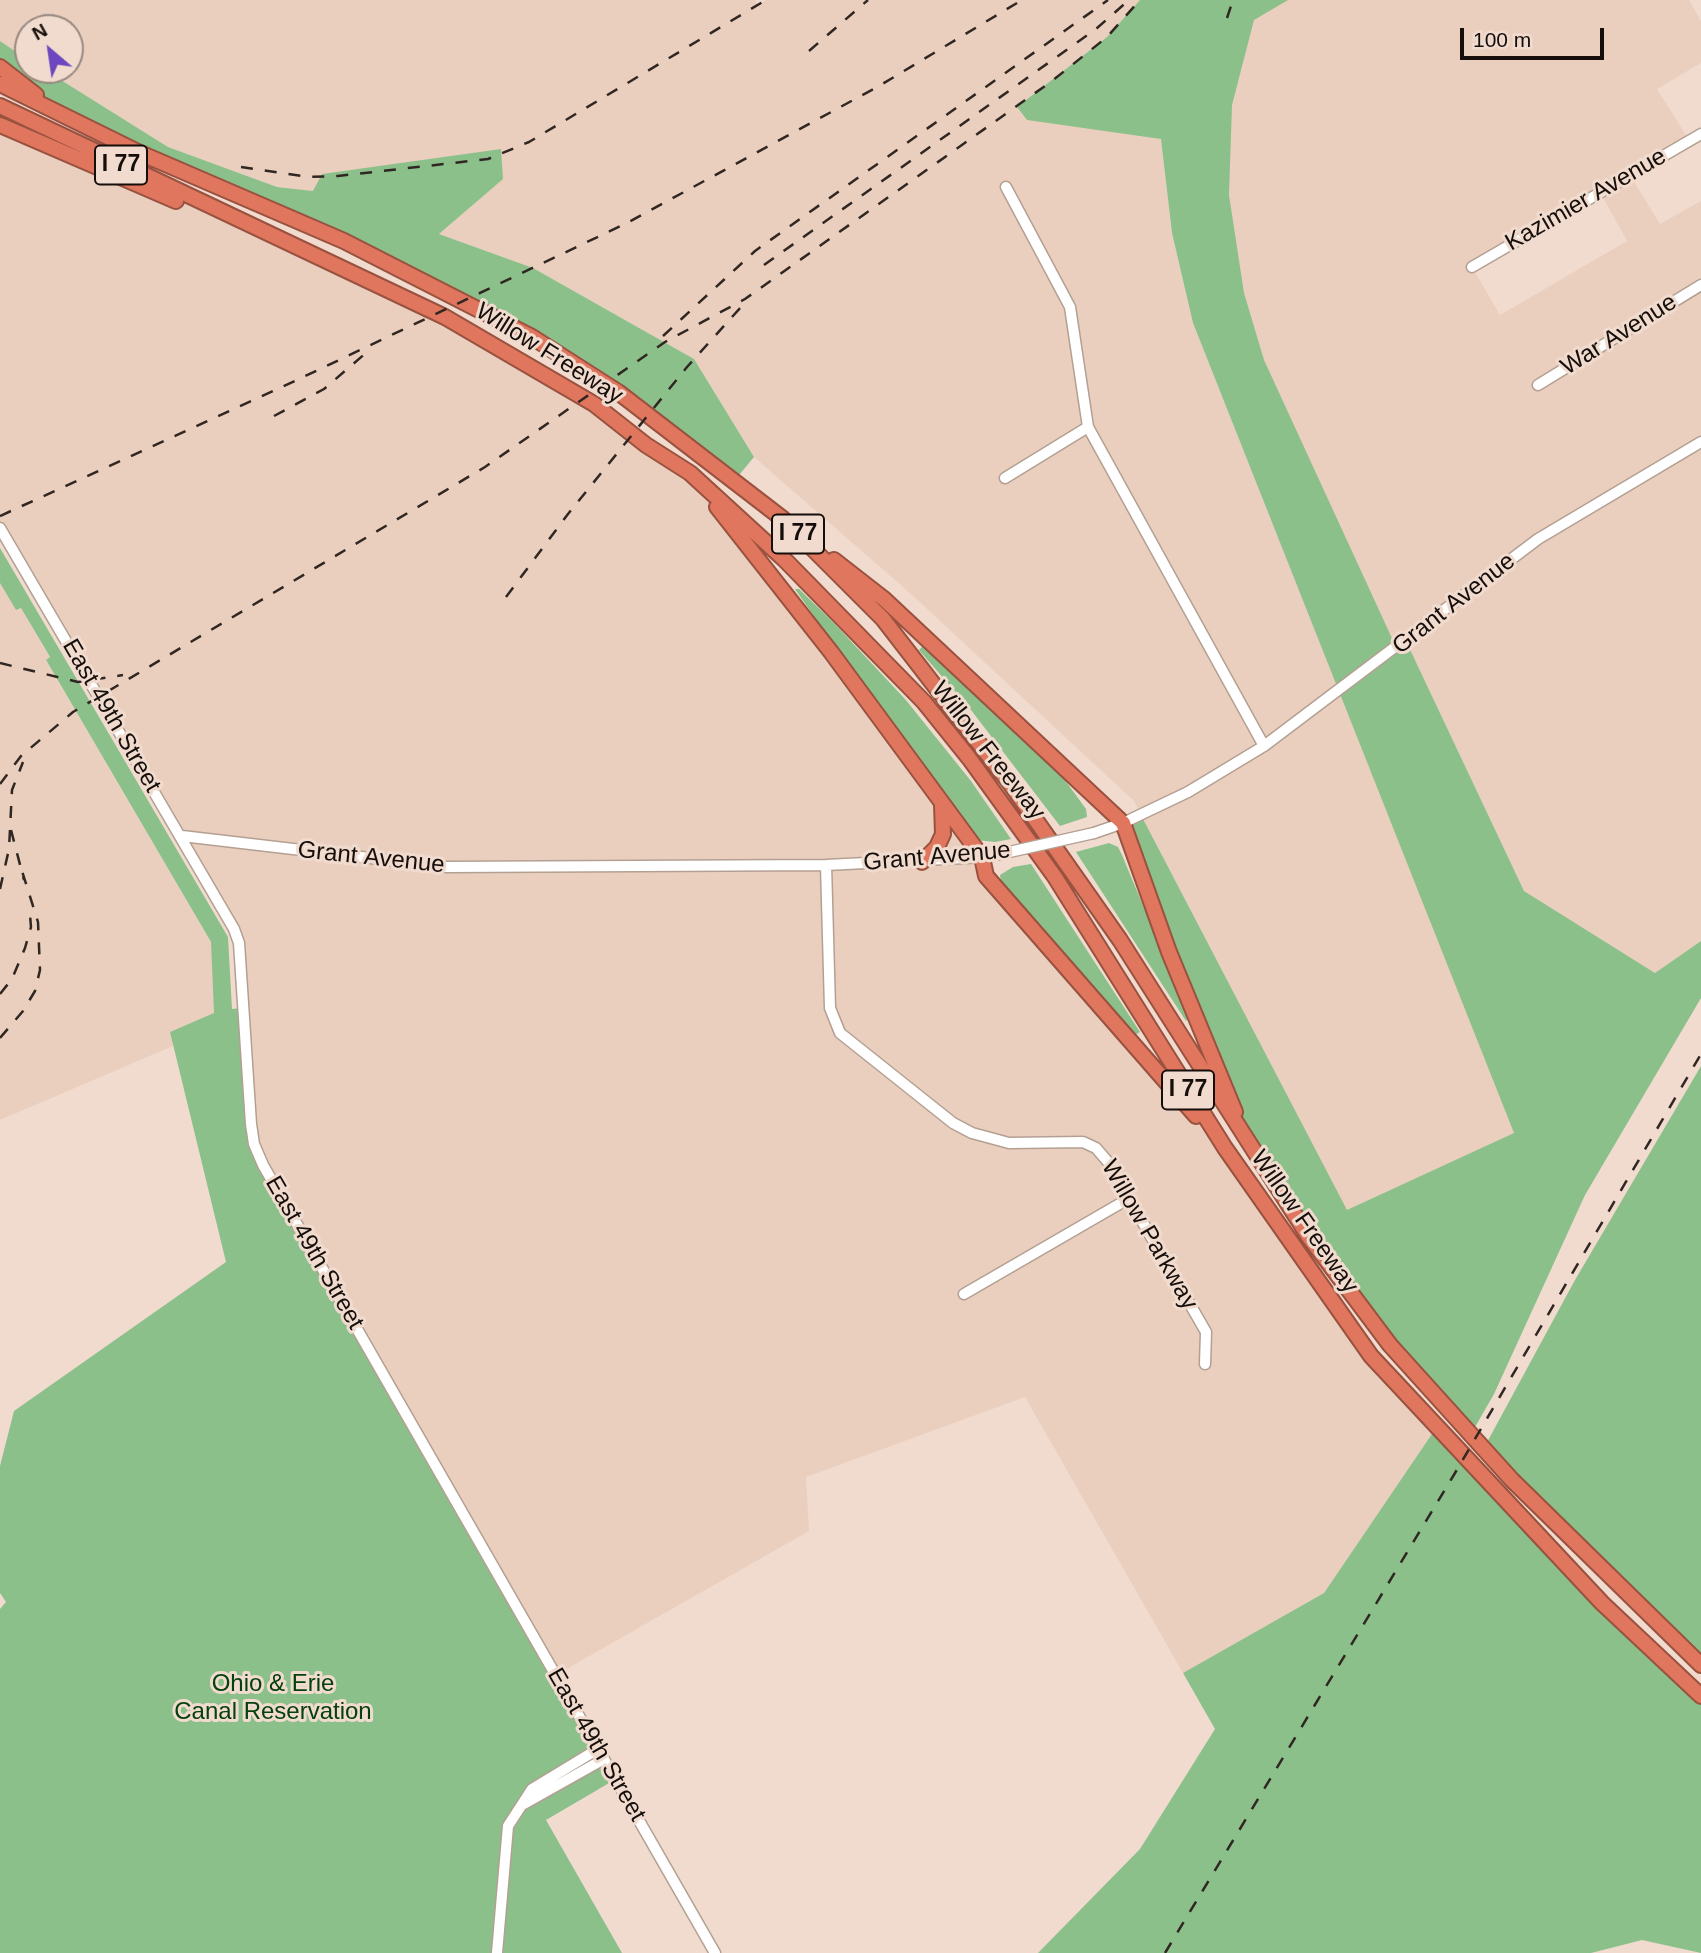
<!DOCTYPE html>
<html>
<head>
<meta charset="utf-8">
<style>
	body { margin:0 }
	#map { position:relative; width:1701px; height:1953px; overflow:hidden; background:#f0dbce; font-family:Arial,sans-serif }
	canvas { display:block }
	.north { position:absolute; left:14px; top:14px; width:70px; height:70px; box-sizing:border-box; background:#f0dbce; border:2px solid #988980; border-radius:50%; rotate:331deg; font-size:19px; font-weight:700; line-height:28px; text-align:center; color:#150e0a }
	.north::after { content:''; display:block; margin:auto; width:24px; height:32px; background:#6d47bf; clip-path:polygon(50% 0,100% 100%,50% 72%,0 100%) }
	.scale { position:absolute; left:1460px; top:28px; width:144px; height:32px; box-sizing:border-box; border:4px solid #150e0a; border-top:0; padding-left:9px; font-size:21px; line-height:24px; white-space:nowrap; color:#150e0a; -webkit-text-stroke:5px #f0dbce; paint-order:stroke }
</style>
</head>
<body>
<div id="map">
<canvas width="1701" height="1953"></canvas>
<div class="north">N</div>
<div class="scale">100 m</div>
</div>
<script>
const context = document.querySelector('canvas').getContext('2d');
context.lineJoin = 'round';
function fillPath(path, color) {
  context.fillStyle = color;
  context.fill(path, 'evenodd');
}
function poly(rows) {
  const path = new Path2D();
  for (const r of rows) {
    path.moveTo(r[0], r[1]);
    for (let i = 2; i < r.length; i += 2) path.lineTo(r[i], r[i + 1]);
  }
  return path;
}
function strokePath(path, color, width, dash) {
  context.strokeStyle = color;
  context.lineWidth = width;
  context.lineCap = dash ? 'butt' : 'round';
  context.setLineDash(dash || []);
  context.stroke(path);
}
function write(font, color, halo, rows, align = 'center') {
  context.font = font + ' Arial,sans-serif';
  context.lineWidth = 6;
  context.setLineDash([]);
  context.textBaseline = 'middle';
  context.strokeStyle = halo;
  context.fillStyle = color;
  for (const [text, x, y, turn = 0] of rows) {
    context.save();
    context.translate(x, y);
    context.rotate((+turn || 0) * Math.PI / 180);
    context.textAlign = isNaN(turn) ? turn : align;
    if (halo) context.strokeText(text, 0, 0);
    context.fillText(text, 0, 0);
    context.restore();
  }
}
fillPath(poly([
	[0,0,755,0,758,5,766,0,1140,0,1107,37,1017,107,1027,120,1161,138,1172,233,1193,323,1515,1133,1347,1211,1134,801,911,594,754,457,694,359,533,268,439,234,502,179,501,149,409,163,313,191,277,187,168,147,45,70,70,70,70,28,28,28,28,60,4,44,0,41],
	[1233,0,1689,0,1701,21,1701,63,1657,89,1689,140,1630,175,1660,224,1701,201,1701,941,1655,973,1524,891,1406,641,1377,663,1232,343,1215,61],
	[1600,192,1627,241,1500,315,1472,267],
	[0,125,182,203,231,218,455,323,690,473,942,805,986,876,1224,1148,1371,1356,1436,1428,1324,1593,1183,1673,1025,1397,806,1477,809,1531,556,1675,254,1144,239,943,0,528],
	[0,583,16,610,21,608,50,658,46,661,212,944,215,1028,0,1120]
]), '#ebcfbe');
fillPath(poly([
	[1140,0,1288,0,1254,20,1232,105,1229,195,1244,293,1264,360,1396,647,1406,641,1524,891,1655,973,1701,941,1701,998,1585,1195,1494,1394,1471,1434,1390,1345,1251,1149,1123,823,1141,815,1347,1210,1514,1133,1193,323,1172,233,1161,139,1027,120,1017,107,1107,37],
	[0,41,28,60,28,70,45,70,168,147,277,187,313,191,322,174,501,149,503,179,439,234,533,268,694,359,754,457,735,480,532,337,62,115,0,67],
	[0,548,228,937,232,1009,241,1008,254,1144,616,1779,546,1820,622,1953,0,1953,0,1609,6,1602,0,1593,0,1466,14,1411,226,1262,170,1032,214,1013,211,942,46,660,50,657,21,608,16,610,0,583],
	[795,589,799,589,831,620,905,699,971,781,1011,839,995,842,976,840,879,710],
	[923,646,1059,772,1086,809,1087,817,1060,826,971,710,919,650],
	[1109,843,1118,847,1122,855,1176,985,1188,1018,1186,1021,1076,852],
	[1031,864,1140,1032,1135,1035,1001,882,1000,875,1013,867],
	[1701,1066,1701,1665,1485,1446,1575,1280],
	[1436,1428,1701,1696,1701,1953,1642,1940,1591,1953,1038,1953,1140,1849,1215,1729,1183,1673,1324,1593]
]), '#8bc08b');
const minor = poly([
	[1472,267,1701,134],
	[1538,385,1701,285],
	[1088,427,1264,746],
	[1005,478,1088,427,1070,307,1006,187],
	[0,528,234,929,239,943,251,1124,254,1144,263,1165,715,1953],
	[1094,833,1123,823,1188,792,1264,746,1538,539,1701,442],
	[182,836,447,867,826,865,985,857],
	[826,865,830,1008,840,1033,953,1123,972,1133,1009,1143,1083,1142,1096,1148,1108,1162,1206,1332,1205,1364],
	[964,1294,1128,1199],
	[524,1804,604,1759],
	[497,1953,508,1826,532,1789,598,1749]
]);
const highway = poly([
	[0,67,36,95],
	[0,84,140,153,344,241,532,337,618,392,783,519,883,619,1009,782,1120,940,1309,1237,1390,1345,1512,1480,1701,1665],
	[0,106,445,317,594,404,646,445,690,473,784,559,924,702,969,758,1055,877,1225,1148,1371,1356,1602,1603,1701,1696],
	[0,125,176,201],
	[717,507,831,652,982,857,986,876,1196,1116],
	[834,560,884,599,1123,823,1169,952,1235,1112],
	[922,862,937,847,943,834,942,805]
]);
strokePath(minor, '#b3a093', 13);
strokePath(highway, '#995240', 18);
strokePath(minor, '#fff', 10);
strokePath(highway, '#e0765d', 14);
strokePath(poly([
	[1227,18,1233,0],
	[809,51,868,0],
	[241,167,308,177,338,176,488,159,529,142,766,0],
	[764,265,1096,29,1129,0],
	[663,336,755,251,1108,0],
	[274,416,324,389,367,352],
	[0,516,297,380,627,223,879,86,1022,0],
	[506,597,568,514,687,367,741,307],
	[0,663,78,682,123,675],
	[0,784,21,756,73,712,485,467,665,342,745,299,1052,81,1107,37,1140,0],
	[11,830,24,880],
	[0,889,9,849,12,790,23,762],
	[0,994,12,979,25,948,31,927,30,915],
	[0,1038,23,1011,35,991,40,970,38,922,22,871],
	[1165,1953,1455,1473,1701,1054]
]), '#302722', 2.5, [12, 12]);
const minorBridge = poly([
	[996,855,1094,833]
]);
strokePath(minorBridge, '#b3a093', 13, []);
strokePath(minorBridge, '#fff', 10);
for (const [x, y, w] of [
	[121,165,52],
	[798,534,52],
	[1188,1090,52]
]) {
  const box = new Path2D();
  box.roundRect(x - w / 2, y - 19.5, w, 39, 5);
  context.fillStyle = '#f0dbce';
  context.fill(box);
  strokePath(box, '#150e0a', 2);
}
write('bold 23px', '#150e0a', null, [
	["I 77",121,165],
	["I 77",798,534],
	["I 77",1188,1090]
]);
write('24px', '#150e0a', '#f0dbce', [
	["Kazimier Avenue",1586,200,-30],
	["War Avenue",1619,335,-32],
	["Willow Freeway",549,354,32],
	["Grant Avenue",1454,604,-38],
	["East 49th Street",111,716,60],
	["Willow Freeway",988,751,52],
	["Grant Avenue",937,857,-5],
	["Grant Avenue",371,858,6],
	["Willow Freeway",1304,1222,55],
	["Willow Parkway",1149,1235,60],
	["East 49th Street",314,1253,60],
	["East 49th Street",596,1745,60]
]);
write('24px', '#04410d', '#f0dbce', [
	["Ohio & Erie",273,1684],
	["Canal Reservation",273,1712]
]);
</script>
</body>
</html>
